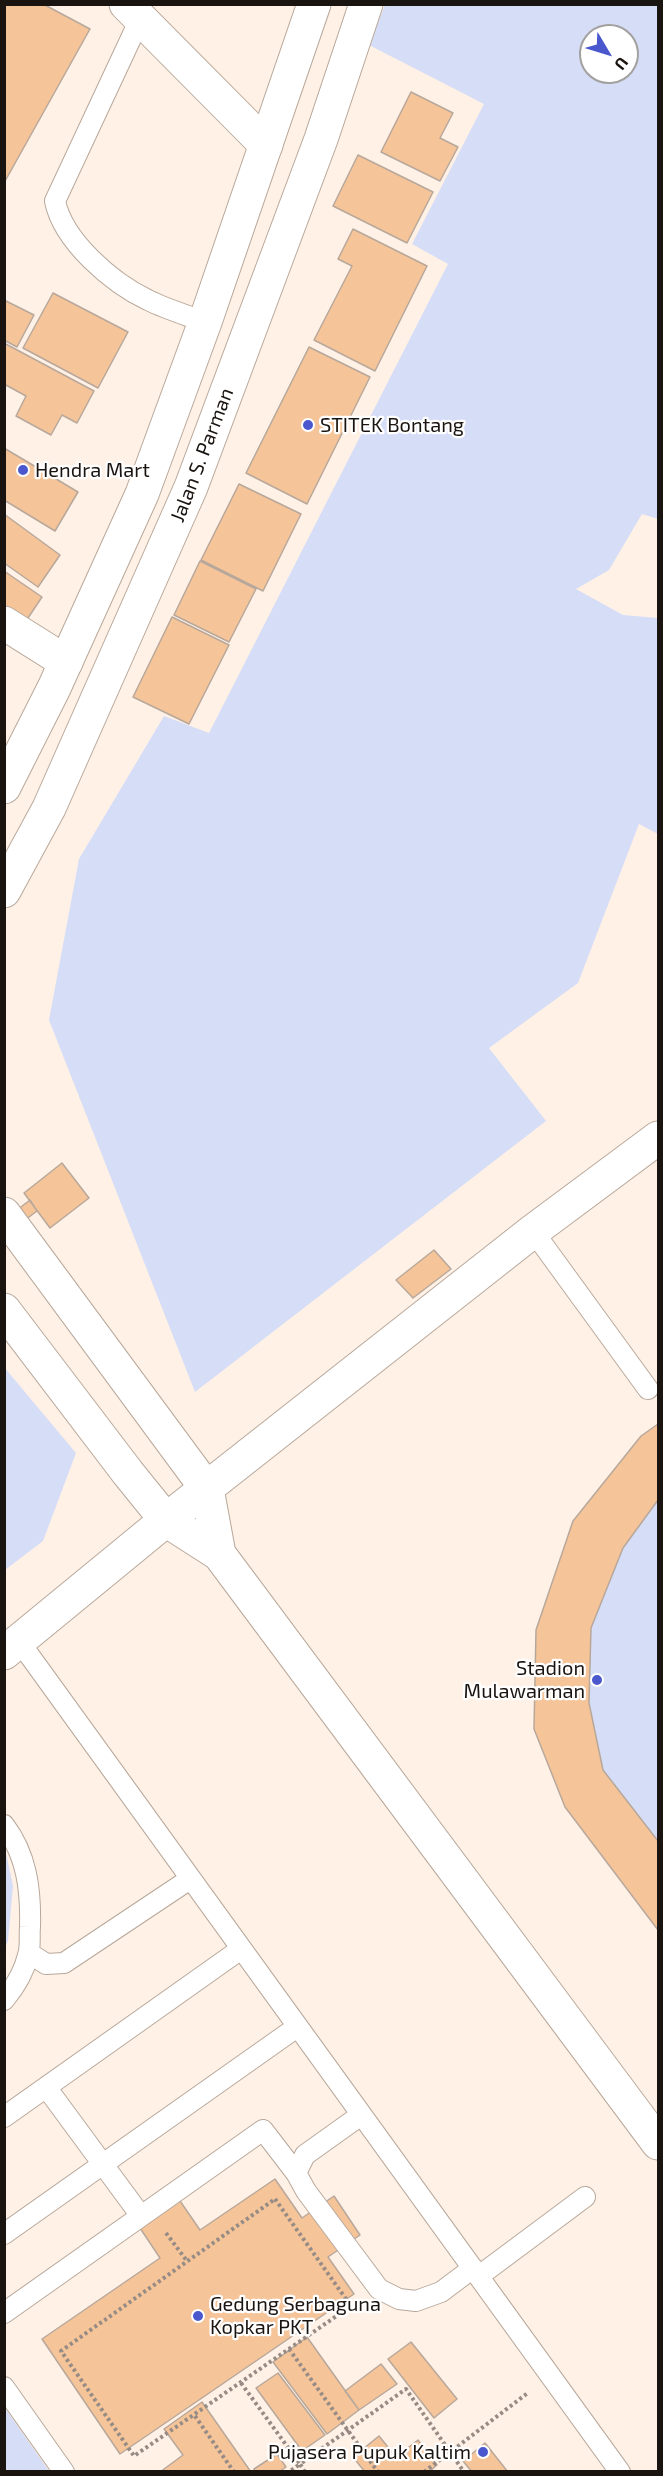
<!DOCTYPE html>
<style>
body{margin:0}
#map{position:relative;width:663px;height:2476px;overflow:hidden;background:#fff1e6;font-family:"Exo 2",sans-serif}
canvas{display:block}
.frame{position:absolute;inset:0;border:6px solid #1a1410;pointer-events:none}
.north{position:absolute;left:579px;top:24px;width:60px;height:60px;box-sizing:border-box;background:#fff;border:2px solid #a3a19f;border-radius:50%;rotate:128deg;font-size:16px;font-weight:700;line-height:24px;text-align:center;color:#1a1410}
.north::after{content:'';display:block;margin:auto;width:21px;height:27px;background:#4a57cd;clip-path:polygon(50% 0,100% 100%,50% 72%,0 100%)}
</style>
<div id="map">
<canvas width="663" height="2476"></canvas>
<div class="frame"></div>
<div class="north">U</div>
</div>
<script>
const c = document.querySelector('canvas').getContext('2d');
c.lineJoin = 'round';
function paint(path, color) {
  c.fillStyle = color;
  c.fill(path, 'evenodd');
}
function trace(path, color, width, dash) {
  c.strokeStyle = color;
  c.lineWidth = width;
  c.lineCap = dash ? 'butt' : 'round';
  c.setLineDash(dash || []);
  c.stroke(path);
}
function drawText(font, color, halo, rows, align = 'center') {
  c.font = font + ' "Exo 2",sans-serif';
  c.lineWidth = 4.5;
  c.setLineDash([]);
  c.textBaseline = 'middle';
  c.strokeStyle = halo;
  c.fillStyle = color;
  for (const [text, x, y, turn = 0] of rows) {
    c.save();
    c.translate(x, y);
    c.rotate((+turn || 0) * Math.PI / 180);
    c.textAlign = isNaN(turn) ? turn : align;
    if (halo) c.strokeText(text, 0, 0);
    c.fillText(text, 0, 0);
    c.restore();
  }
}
paint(new Path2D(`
 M385,5H658V519L642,514L609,570L576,589L623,615L658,618V834L639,824L578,983L489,1048L546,1121L195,1392L49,1020L79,859L164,716L209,733L448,264L412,244L484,104L369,45ZM591,36H627V72H591Z
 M4,1367L76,1453L43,1541L5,1570Z
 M658,1424V1930L565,1807L534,1729L536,1630L573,1521L641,1436Z
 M4,1844L13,1886L8,1941L5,1948Z
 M5,2408L49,2471H5Z`), '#d5ddf7');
const building = new Path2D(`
 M4,4H43L90,29L4,183Z
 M411,92L453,113L440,138L458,147L440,181L381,152Z
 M358,155L433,192L407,243L333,206Z
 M353,229L427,266L375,371L314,340L352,266L338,259Z
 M53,293L128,332L98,388L23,348Z
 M4,300L34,315L17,347L4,340Z
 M4,343L94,391L77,423L62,415L51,435L16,416L26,396L4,384Z
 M309,347L370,377L307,504L246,473Z
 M4,448L78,492L55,531L4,500Z
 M239,484L301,514L263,591L201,560Z
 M4,514L60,555L38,587L4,563Z
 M200,561L256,589L229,642L174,615Z
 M4,571L42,597L20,630L4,619Z
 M172,617L229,645L189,724L133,697Z
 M62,1163L89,1198L50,1228L24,1193Z
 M30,1200L37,1211L4,1236V1220Z
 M434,1250L451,1269L413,1298L396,1280Z
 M658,1424V1500L623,1548L591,1628L589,1703L603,1770L658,1841V1930L565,1807L534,1729L536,1630L573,1521L641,1436Z
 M275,2179L302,2218L334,2196L360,2235L328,2257L354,2294L120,2454L42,2339L160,2258L138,2225L178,2198L200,2230Z
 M307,2337L359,2410L327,2434L273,2362Z
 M411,2342L457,2399L434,2418L388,2359Z
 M381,2364L397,2384L359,2410L345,2391Z
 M278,2373L325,2435L302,2451L256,2388Z
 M202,2402L251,2472H160L183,2455L164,2429Z
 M379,2436L396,2457L418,2440L437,2465L429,2472H365L353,2457Z
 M485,2443L508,2472H472L463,2461Z
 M277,2454L286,2467L279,2472H255L254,2469Z`);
paint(building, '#f5c499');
trace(building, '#b8a89b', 1.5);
const service = new Path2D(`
 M140,19L55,201C63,241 112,283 148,300C166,309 186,315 205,322
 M533,1231L648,1389
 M19,1641L620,2472
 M4,1825C27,1855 31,1890 30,1927C29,1936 31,1946 28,1955C24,1972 15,1987 4,2000
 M29,1953L46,1964L64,1963L190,1879
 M46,2087L141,2216
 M361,2115L305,2155L296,2173L306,2191L379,2289L399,2299L416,2301L441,2292L473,2268
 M4,2117L241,1949
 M4,2234L297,2027
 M479,2276L585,2197
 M4,2313L263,2130L296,2173
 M4,2387L64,2472`);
const minor = new Path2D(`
 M126,4L266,145
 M4,623L66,662
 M4,1214L207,1489L219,1554L166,1520L128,1473L4,1310
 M219,1554L658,2143
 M4,1653L166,1520L533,1231L658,1138`);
const secondary = new Path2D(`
 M4,787L54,688L142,494L205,322L314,4
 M4,891L49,808L191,487L321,139L366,4`);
trace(service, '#b8a89b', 22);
trace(minor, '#b8a89b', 35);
trace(secondary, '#b8a89b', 35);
trace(new Path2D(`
 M275,2199L351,2306L134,2456L61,2351Z
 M166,2233L187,2261
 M289,2349L378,2472
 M241,2383L300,2464L289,2472
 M195,2416L234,2472
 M305,2472L300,2464L406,2389L464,2472
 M424,2472L529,2392`), '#978c85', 4, [3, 3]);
trace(service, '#fff', 20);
trace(minor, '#fff', 33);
trace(secondary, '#fff', 33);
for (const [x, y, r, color] of [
 [308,425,6,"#4a57cd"],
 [23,470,6,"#4a57cd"],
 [597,1680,6,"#4a57cd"],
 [198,2316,6,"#4a57cd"],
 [483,2452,6,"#4a57cd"]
]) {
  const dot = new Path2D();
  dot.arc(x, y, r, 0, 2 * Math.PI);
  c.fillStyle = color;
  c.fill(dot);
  trace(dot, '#fff', 2);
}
drawText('20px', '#1a1410', '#fff', [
 ["STITEK Bontang",320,425],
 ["Hendra Mart",35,470],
 ["Stadion",585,1668,"right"],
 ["Mulawarman",585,1691,"right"],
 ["Gedung Serbaguna",210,2304],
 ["Kopkar PKT",210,2327],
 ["Pujasera Pupuk Kaltim",471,2452,"right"]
], 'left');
drawText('20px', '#1a1410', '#fff', [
 ["Jalan S. Parman",202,455,-69]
]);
</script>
